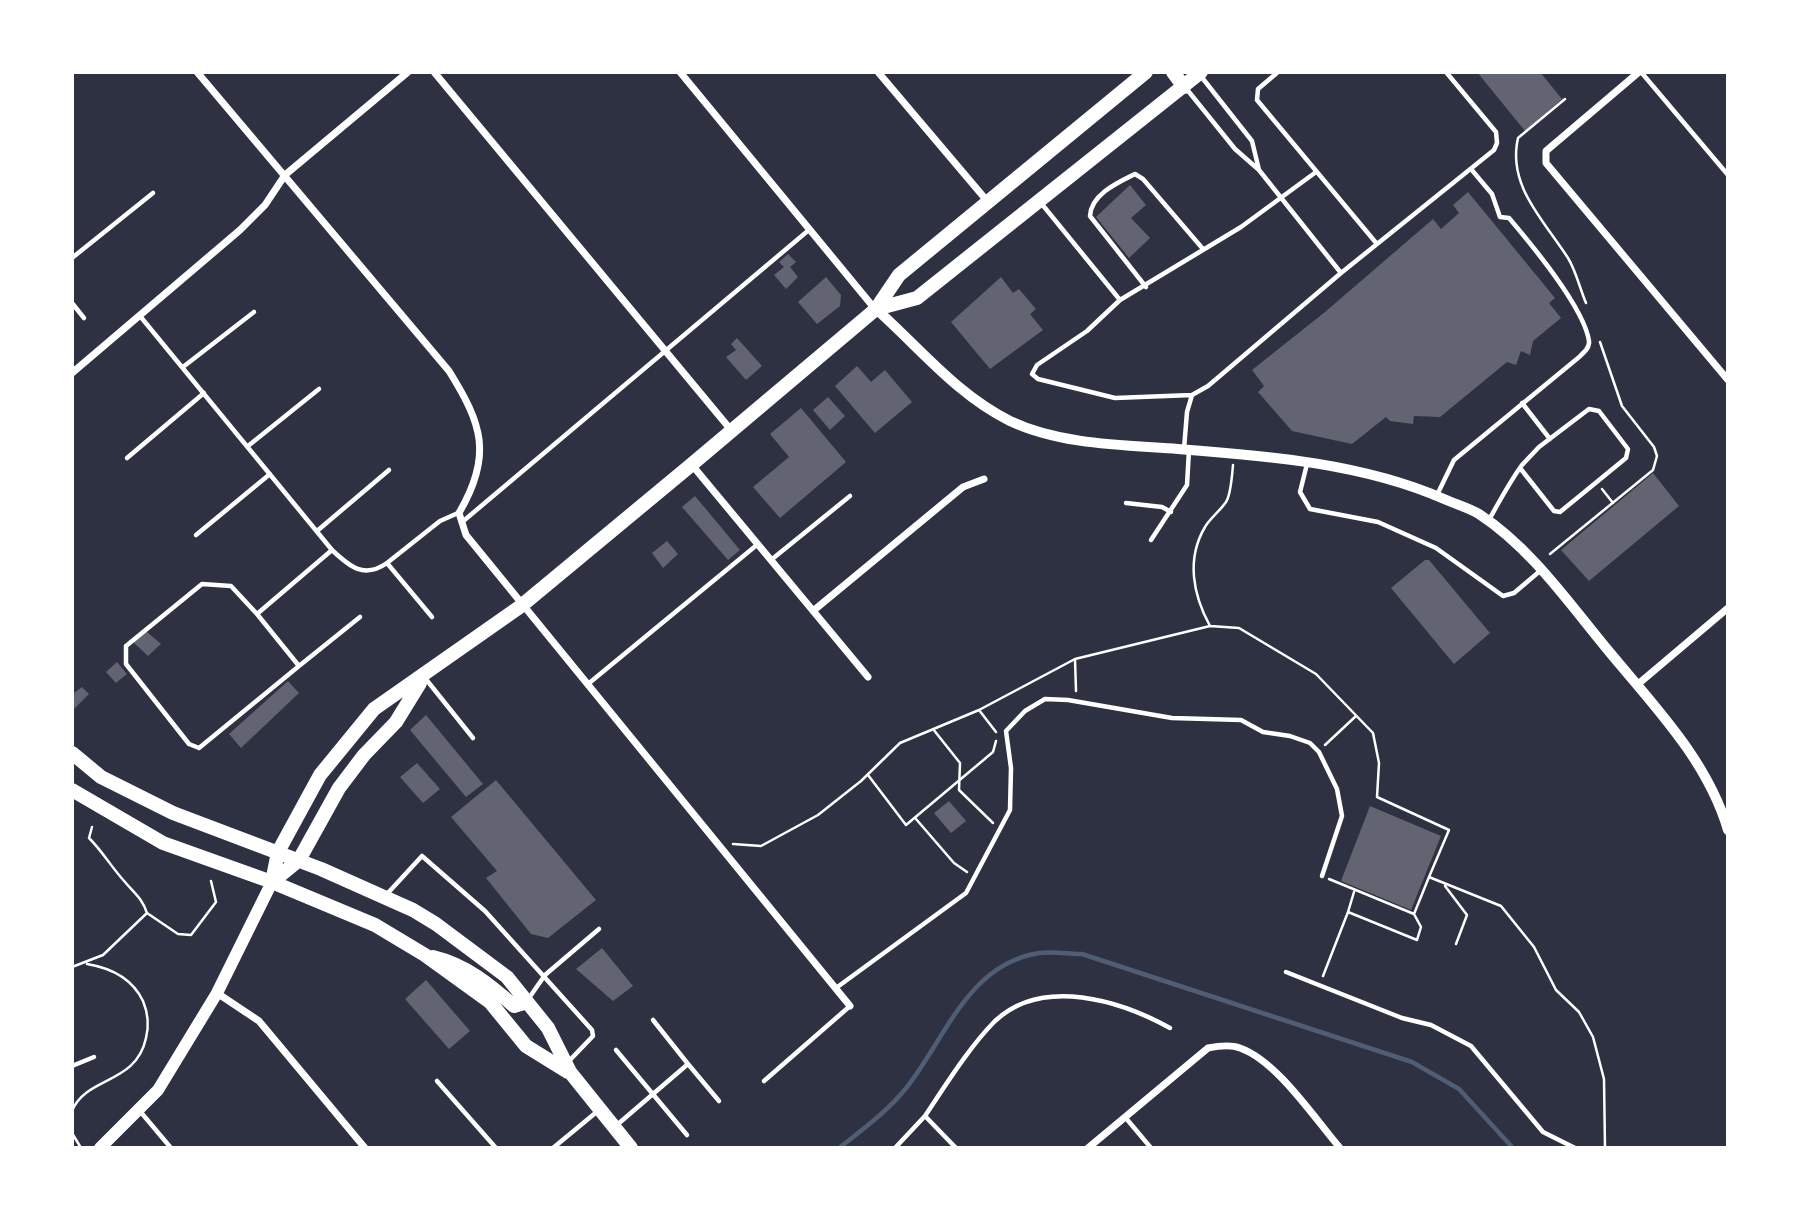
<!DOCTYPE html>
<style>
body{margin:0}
#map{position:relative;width:1800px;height:1220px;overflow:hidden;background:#2d3142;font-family:Lato,sans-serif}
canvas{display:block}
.frame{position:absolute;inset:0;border:74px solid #fff;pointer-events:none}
</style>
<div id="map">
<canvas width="1800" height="1220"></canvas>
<div class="frame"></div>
</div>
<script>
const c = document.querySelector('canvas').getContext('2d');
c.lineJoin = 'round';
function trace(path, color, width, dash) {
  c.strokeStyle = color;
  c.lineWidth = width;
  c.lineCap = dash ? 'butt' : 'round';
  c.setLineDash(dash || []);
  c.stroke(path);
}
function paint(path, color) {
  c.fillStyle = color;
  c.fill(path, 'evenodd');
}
trace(new Path2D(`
 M839,1148C863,1129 887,1112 907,1087C945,1039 968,964 1039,953C1052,951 1068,954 1082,954L1412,1062L1459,1089L1513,1148`), '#4f5d75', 4.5);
paint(new Path2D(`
 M1477,72H1540L1562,99L1525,131Z
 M1130,185L1146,205L1131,218L1150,238L1129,258L1096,217Z
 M1468,192L1555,298L1549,303L1561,318L1533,341L1530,355L1521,351L1516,365L1507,362L1440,417L1414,416L1413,424L1390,421L1386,417L1352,444L1292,431L1258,392L1264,386L1252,370L1325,312L1433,219L1441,229L1459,213L1453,205Z
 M788,254L796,262L790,267L798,277L786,289L774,275L784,267L779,262Z
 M826,277L841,295L840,306L817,324L798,302Z
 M1001,277L1013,293L1019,289L1036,309L1030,314L1043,330L990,369L951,322Z
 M737,338L762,366L746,380L726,357L736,350L731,344Z
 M857,366L871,382L885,370L912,402L875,433L835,386Z
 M828,397L845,416L830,430L813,410Z
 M801,408L846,462L780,518L753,487L789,457L770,434Z
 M1653,473L1679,506L1589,581L1561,550Z
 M695,496L740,550L728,560L682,507Z
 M667,541L678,554L663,568L652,553Z
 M1425,560H1429L1490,633L1454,664L1391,588Z
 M146,631L161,644L148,656L133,642Z
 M117,662L127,674L116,683L106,672Z
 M288,681L299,693L241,748L229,734Z
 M82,687L89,694L72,711V690L74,693Z
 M426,715L483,784L466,797L410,730Z
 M417,763L440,789L423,803L400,777Z
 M496,780L596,900L548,938L531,934L486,878L497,871L451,817Z
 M949,801L966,821L951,833L934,813Z
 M1370,806L1441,836L1411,910L1341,881Z
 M602,948L633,986L613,1001L576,969Z
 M426,980L470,1031L449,1049L405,999Z`), '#626471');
trace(new Path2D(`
 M1565,99L1518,138C1507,186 1544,220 1568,258C1576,271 1580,289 1586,303
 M1602,489L1613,503
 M1550,554L1653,470L1657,456L1654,447L1622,406L1600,342
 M1210,626C1193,595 1186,559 1205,527C1210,518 1220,511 1226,502C1231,494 1232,476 1233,465
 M1075,659L1076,691
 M979,710L996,732
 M933,729L960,763L959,790L993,823
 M1325,745L1356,716
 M868,775L906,825L993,752L996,741
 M916,819L954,863L967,872
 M733,844L761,846L818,815L861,781L900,743L979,710L1075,659L1210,626L1239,628L1316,674L1373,733L1379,763L1377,797L1449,830L1429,877L1501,906L1534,947L1556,990L1579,1012L1593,1037L1604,1079L1605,1148
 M1329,879L1414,914
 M1445,886L1467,915L1456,944
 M1348,912L1354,892
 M147,913L178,934L191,935L216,902L211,881
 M72,967L103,955L147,913C142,898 134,893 125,882C112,868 103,852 89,838L92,827
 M1323,976L1348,912L1417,940L1421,927L1414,914L1429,877
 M72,1111C86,1076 136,1085 146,1038C149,1026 148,1013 143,1001C132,978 111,968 87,964
 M72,1133L81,1148`), '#fff', 2.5);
trace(new Path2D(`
 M1278,72L1258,89L1257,100L1377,244
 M1641,72L1728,175
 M1200,75L1252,141L1259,170
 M1185,87L1235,149L1259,170L1341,273
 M1041,203L1120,300L1087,331L1037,365L1032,374L1038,379L1115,398L1192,395
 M72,258L153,193
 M1146,287L1090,216C1091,194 1119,182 1135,174L1143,179L1203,249
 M1120,300L1241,227L1316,172
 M72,303L84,318
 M140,316L332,550
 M183,367L254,312
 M1522,403L1550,439
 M248,446L319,389
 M1184,449L1187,412L1192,395L1208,386L1341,273L1494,150L1497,143L1496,132L1446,72
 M127,458L204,393
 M1307,464L1300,492L1310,509L1378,522L1436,548L1503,596L1514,593L1540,571
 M1437,495L1454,460L1578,358C1583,353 1590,348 1589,341C1584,307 1531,244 1509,218L1500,217L1492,194L1471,169
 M1126,503L1162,507L1171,512
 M1489,520C1499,502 1509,483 1522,465L1539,447L1589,409L1599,411L1628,449L1626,458L1560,512L1554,511L1520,468
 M461,523L810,229
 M317,531L389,470
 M196,535L270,474
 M1151,540L1187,485L1189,450
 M771,560L850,496
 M257,614L231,586L202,584L126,646V664L189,744L199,748L299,666
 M360,617L299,666L257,614L332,550C350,567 364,579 387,563
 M432,617L387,563L440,521L458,513
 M425,678L473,738
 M588,684L758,544
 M387,894L422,856L485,911L592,1030L593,1036L569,1061
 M1286,972L1402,1018L1431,1025L1471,1046L1543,1132L1575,1148
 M836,988L966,893L1010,810L1011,768L1006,731L1025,711L1045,699L1068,700L1172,718L1241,720L1263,732L1290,736L1310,743L1319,752L1337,789L1342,816L1322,876
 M529,998L545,975L599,929
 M653,1020L688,1064
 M616,1050L687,1135
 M72,1066L94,1057
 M437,1081L496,1148
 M764,1081L850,1006
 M139,1110L171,1148
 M925,1116C945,1086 970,1046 995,1021C1043,976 1121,1001 1170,1028
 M1125,1117L1151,1148
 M618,1124L688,1064L719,1101
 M553,1148L599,1110
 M895,1148L925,1116L956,1148`), '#fff', 4.5);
trace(new Path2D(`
 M197,72L449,371C482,424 493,455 459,513L466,535L850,1006
 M434,72L731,430
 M680,72L875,309
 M878,72L988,202
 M1639,72L1546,151V163L1728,380
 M72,373L240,230L265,205L285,175L408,72
 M692,465L868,677
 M813,611L963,487L984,479
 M1637,685L1728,608
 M217,993L259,1021L365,1148
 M1088,1148L1208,1048C1218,1046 1230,1044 1240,1048C1277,1061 1315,1119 1340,1148`), '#fff', 7);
trace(new Path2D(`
 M876,309C920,348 956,394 1010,421C1061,445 1124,445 1178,449C1268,456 1362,463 1444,499C1455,504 1469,508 1479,514C1531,548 1568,602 1607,649C1653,705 1707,759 1728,830`), '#fff', 10);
trace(new Path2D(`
 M100,1148L158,1090L217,993L272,882`), '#fff', 12);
trace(new Path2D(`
 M1173,72L1184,87
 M876,309L917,298L1201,72
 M72,753L101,777L173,813L321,869L413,910L436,924L507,977L548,1028L570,1072L631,1148
 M72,790L163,843L272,882L375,925L425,955L490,1002L526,1046L568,1072
 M272,882L278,852L320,775L374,709L521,606L691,465L876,309L899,275L1146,72
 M272,882L299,860L339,788L364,755L396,722L420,683
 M433,957C466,965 489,984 514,1006L527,1002`), '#fff', 14);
</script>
